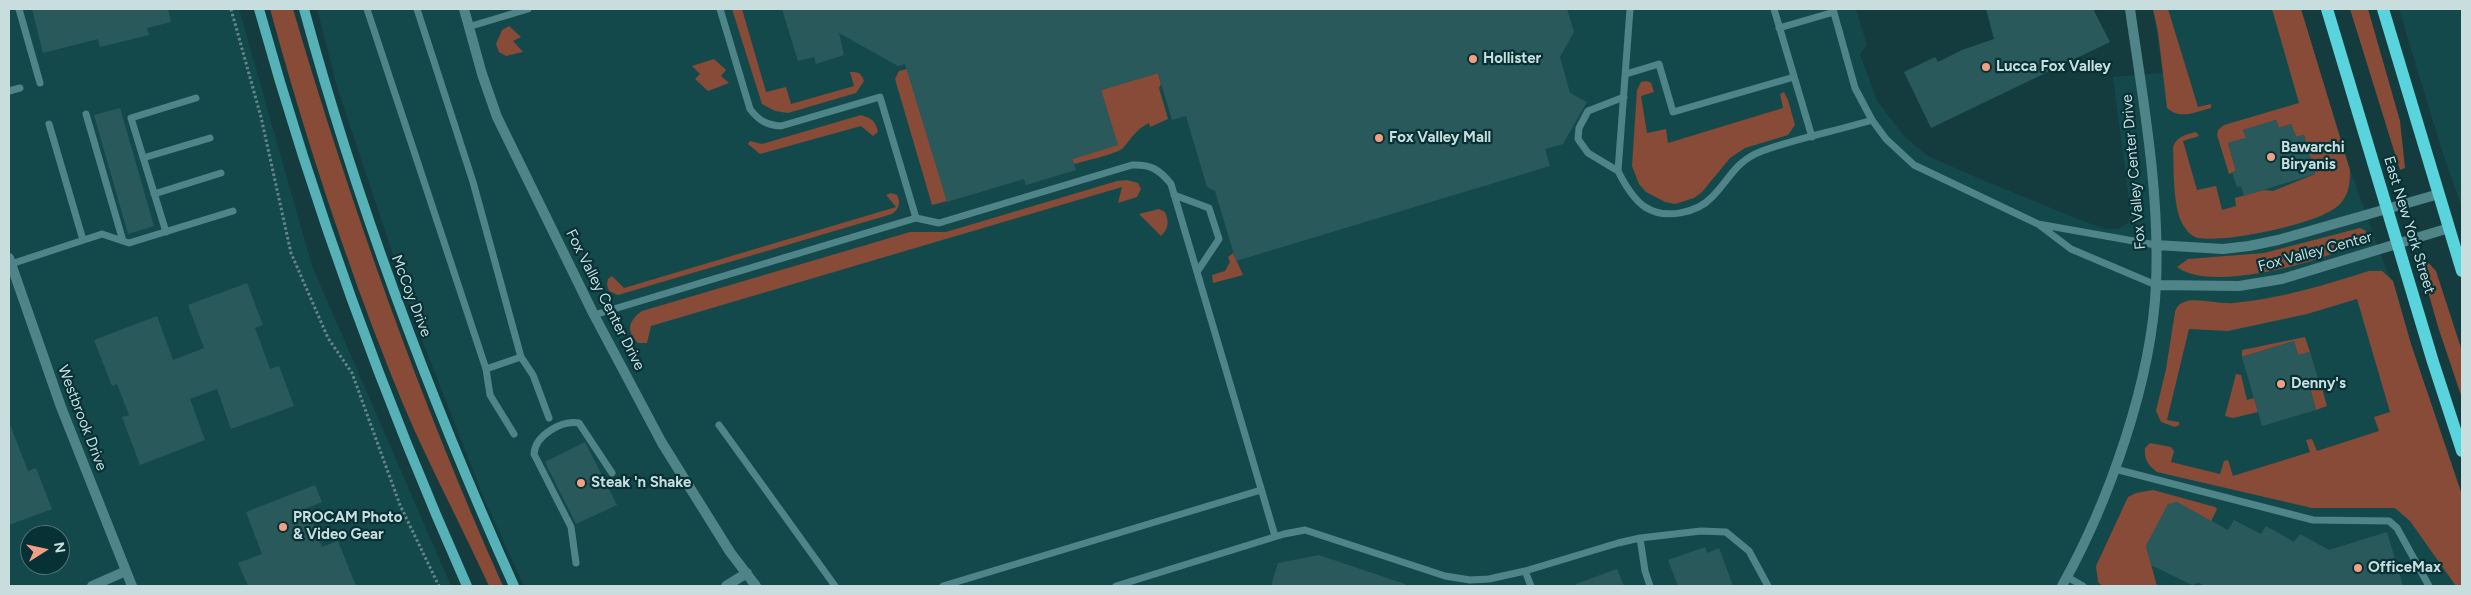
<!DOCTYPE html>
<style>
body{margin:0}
#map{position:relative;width:2471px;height:595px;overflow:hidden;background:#143c3e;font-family:Figtree,sans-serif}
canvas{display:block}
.frame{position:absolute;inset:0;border:10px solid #c8ddde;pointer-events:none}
.north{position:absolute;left:20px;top:525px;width:50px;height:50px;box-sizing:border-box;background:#073134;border:1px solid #547678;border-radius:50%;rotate:80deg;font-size:14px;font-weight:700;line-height:20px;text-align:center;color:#c8ddde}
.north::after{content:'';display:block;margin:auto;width:18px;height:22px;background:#f39f83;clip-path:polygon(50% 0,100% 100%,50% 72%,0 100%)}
</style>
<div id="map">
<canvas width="2471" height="595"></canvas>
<div class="frame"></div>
<div class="north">N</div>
</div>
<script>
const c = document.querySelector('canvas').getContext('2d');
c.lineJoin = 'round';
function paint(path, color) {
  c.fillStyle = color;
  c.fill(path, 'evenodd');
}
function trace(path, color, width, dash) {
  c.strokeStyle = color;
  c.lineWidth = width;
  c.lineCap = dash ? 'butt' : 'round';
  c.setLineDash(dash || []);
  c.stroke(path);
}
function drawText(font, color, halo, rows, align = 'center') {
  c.font = font + ' Figtree,sans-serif';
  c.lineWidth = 4.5;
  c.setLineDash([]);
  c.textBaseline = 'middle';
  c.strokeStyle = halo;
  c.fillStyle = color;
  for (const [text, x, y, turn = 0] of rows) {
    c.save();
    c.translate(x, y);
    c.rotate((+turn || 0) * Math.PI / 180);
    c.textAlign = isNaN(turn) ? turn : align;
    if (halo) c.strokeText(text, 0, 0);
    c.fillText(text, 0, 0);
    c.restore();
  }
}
paint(new Path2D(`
 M9,9H239L312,266L451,586H9ZM30,535H60V565H30Z
 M317,9H1856L1867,45L1860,54L1877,101L1905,137L1928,156L1980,179L2080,220L2105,229H2118L2128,223L2131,215L2113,77L2163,73L2153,9H2301L2350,170L2388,274L2393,281L2411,344L2462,495V586H524L485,501L419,332L337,87Z
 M2399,9H2462V207L2443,154Z`), '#14494c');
paint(new Path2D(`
 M270,9H293C351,206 419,398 503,586H489C457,516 420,449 392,377C344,257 304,133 270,9Z
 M732,9H742L766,92L786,87L791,104L854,86L850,72C859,72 861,73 864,81L856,93L788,113L775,111L762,104Z
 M2153,9H2168L2198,107L2211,104V108C2195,112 2180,120 2167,108L2158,32Z
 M2272,9H2301L2350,170C2350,184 2349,195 2339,205C2320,224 2225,243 2198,238C2194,237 2188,233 2186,229C2172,214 2174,169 2173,147C2177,136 2185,135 2196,132L2199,136L2183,141L2197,190L2216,186L2222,210L2236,206L2235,198L2264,190L2273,191L2315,174L2304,135L2296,137L2291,124L2279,128L2276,120L2243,130L2246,138L2228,143L2236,171L2229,174L2217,135L2218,130L2224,125L2299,103Z
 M2350,9H2368L2400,121L2405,168L2400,170Z
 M509,26L521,37L513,41L523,52L506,56L499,52L496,44L502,30Z
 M714,59L726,70L721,76L729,83L708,91L695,79L700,74L692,66Z
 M907,69L947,201L932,205L895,79L899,71Z
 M1158,73L1161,84L1159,88L1168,119L1150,127L1149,123C1136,129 1132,138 1123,148C1117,154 1084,161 1074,164L1072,159L1117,145L1101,90Z
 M1647,81L1651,83L1654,92L1641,96L1647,133L1666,129L1668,143L1783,108L1780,94L1784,92L1788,100L1795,125L1788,135L1745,148L1730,158L1702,192L1694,198L1675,204L1665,202L1646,192L1639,184L1632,166L1637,90L1641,82Z
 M861,115C871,118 876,121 878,132L873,136L861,126L760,154L748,144L750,141L762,144Z
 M1127,180L1138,183L1141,189L1137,197L1118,203L1122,187L651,326L647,343H638C626,331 628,321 642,311L910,232H946L1117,181Z
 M891,193L897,195C901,203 899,209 892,214L618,295L609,291L607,285L608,279L612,276L624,288L896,207L886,195Z
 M1159,209L1165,212C1169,222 1169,228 1161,236L1139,214Z
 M2360,228L2366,231L2365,240C2328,260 2212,294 2177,267L2188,259L2264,253Z
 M1233,253L1243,275L1213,283L1212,275L1225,271L1230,262L1228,257Z
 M2424,258L2436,271L2462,351V398L2439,330L2419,260Z
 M2369,271H2382L2393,281L2411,344L2462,495V586H2456L2410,521L2395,508H2312L2157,472C2148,465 2144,460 2145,448L2150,443L2171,447L2174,451L2171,462L2220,474L2224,461L2228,460L2233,476L2310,452L2306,440L2312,439L2317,451L2379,431L2374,417L2390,412L2357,299L2307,314L2228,331L2189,329L2167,420L2179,422V425L2175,427L2161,422L2156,411L2166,369L2175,312C2181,291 2214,305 2233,303C2279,299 2325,285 2369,271Z
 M2305,337L2310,352L2298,355L2294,341L2242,357V350Z
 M2236,374L2241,375L2247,400L2254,398L2258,412L2233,418L2225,416Z
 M2316,383L2318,389L2322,388L2327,406L2316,410L2309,385Z
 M2153,490L2215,507L2217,509L2211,522L2177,502L2168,505L2146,546L2157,586H2102L2098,582L2096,566L2128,497L2136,493Z`), '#874b37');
paint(new Path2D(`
 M32,9H168L171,22L147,28L149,35L100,47L98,39L43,53Z
 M782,9H1567L1574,32L1560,57L1570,93L1587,102L1563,144L1545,149L1550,166L1236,261L1215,191L1207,187L1186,116L1172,120L1158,73L1101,90L1118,145L1072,159L1076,170L1026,185L1024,179L947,202L905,64L898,66L839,33L844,55L816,64L814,57L798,61Z
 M1986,9H2093L2110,42L1931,128L1904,72L1935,57L1938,62L1962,50L1994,39Z
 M120,108L154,226L128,234L94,115Z
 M2276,120L2279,128L2291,124L2296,137L2304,135L2315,174L2244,196L2241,186L2237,187L2232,172L2236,171L2228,143L2246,138L2243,130Z
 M247,283L263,325L255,328L270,369L279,366L294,406L231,429L217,389L190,399L205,440L140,465L122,417L129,415L117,384L112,386L94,340L157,316L173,360L204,348L188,305Z
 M2294,341L2298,355L2310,352L2319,382L2309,385L2316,410L2262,426L2242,357Z
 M9,422L28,471L36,468L52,509L9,525Z
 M585,442L617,505L576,524L545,462Z
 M315,485L322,502L307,508L322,547L338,541L356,586H248L238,563L262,554L246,512Z
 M2177,502L2228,530L2234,520L2261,534L2266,526L2294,542L2300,534L2329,550L2387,532L2403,586H2205L2199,583L2192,585L2151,565L2146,546L2168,504Z
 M1705,547L1707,553L1719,548L1733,586H1678L1668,560Z
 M1319,555L1405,584V586H1271L1278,563Z
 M1617,569L1624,586H1576V584Z`), '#2a595c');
trace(new Path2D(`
 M231,9L261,117L291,253L328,338L352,373L400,505L439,586`), '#668687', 3, [2.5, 2.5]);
trace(new Path2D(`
 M19,9L40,83
 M367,9L486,369
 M417,9L473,182L521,357
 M720,9L750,109C759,121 767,125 781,126L880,97L916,218
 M1630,9L1618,171C1624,183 1633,199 1645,207C1665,220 1697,213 1712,197C1731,178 1734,162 1762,151C1797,138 1836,131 1872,120L1886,139L1914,165L2038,224
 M1774,9L1812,137
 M1833,9L1855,88L1872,120
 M468,27L528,9
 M1779,28L1834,12
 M1626,74L1659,64L1673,112L1794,77
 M9,91L20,88
 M86,114L123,241
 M49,124L83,240
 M143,158L210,138
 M1618,171L1588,153L1578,139L1579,128L1588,111L1624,97
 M154,194L221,173
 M1174,195L1209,208L1219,239L1197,272
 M166,232L131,118L196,98
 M11,264L102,234L129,243L233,211
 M2156,285L2071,249L2038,224L2156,245
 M594,315L916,218L939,223L1132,165C1150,164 1159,169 1171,184L1275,536
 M719,425L835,586
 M514,434L490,395L486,369L521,357L533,375L549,418
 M2115,469L2313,520L2389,521L2397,528L2429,586
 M1640,538L1645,571L1650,586
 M576,563L571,527L534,454C535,435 562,420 579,423L612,473
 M1525,571L1531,586
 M2067,577L2083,586
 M943,586L1261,490
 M1116,586L1284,534L1305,530L1445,576L1470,580L1489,579L1525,571L1618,543L1640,538L1701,531L1726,532L1749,551L1768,586`), '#4f8588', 7);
trace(new Path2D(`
 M464,9L482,74L497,117L594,315L662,443L730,552L756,586
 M2156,245L2223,249L2249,246L2278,240L2439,194
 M9,258L61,407L132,586
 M2156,285L2239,286L2282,279L2449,228
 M92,586L126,571
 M726,586L747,573
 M2062,586C2109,502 2152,380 2156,284C2160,192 2143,100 2130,9`), '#4f8588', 10);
trace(new Path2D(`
 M259,9C314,206 384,399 467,586
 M304,9C358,207 430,399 514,586`), '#56b2b7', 10);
trace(new Path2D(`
 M2327,9L2433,362L2462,451
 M2383,9L2462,271`), '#59d4dc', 12);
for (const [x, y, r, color] of [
 [1473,59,5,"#f39f83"],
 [1986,67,5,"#f39f83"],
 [1379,138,5,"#f39f83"],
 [2271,157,5,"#f39f83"],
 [2281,384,5,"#f39f83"],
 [581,483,5,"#f39f83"],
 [283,527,5,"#f39f83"],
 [2358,568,5,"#f39f83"]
]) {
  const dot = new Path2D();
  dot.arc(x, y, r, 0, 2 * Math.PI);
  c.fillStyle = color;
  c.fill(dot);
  trace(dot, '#073134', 2);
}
drawText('bold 15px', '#c8ddde', '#073134', [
 ["Hollister",1483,59],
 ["Lucca Fox Valley",1996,67],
 ["Fox Valley Mall",1389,138],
 ["Bawarchi",2281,148],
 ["Biryanis",2281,165],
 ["Denny's",2291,384],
 ["Steak 'n Shake",591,483],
 ["PROCAM Photo",293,518],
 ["& Video Gear",293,535],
 ["OfficeMax",2368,568]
], 'left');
drawText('15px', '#c8ddde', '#073134', [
 ["Fox Valley Center Drive",2134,172,-95],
 ["East New York Street",2409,225,73],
 ["Fox Valley Center",2315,252,-15],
 ["McCoy Drive",411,296,69],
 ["Fox Valley Center Drive",605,300,63],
 ["Westbrook Drive",82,418,69]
]);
</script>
